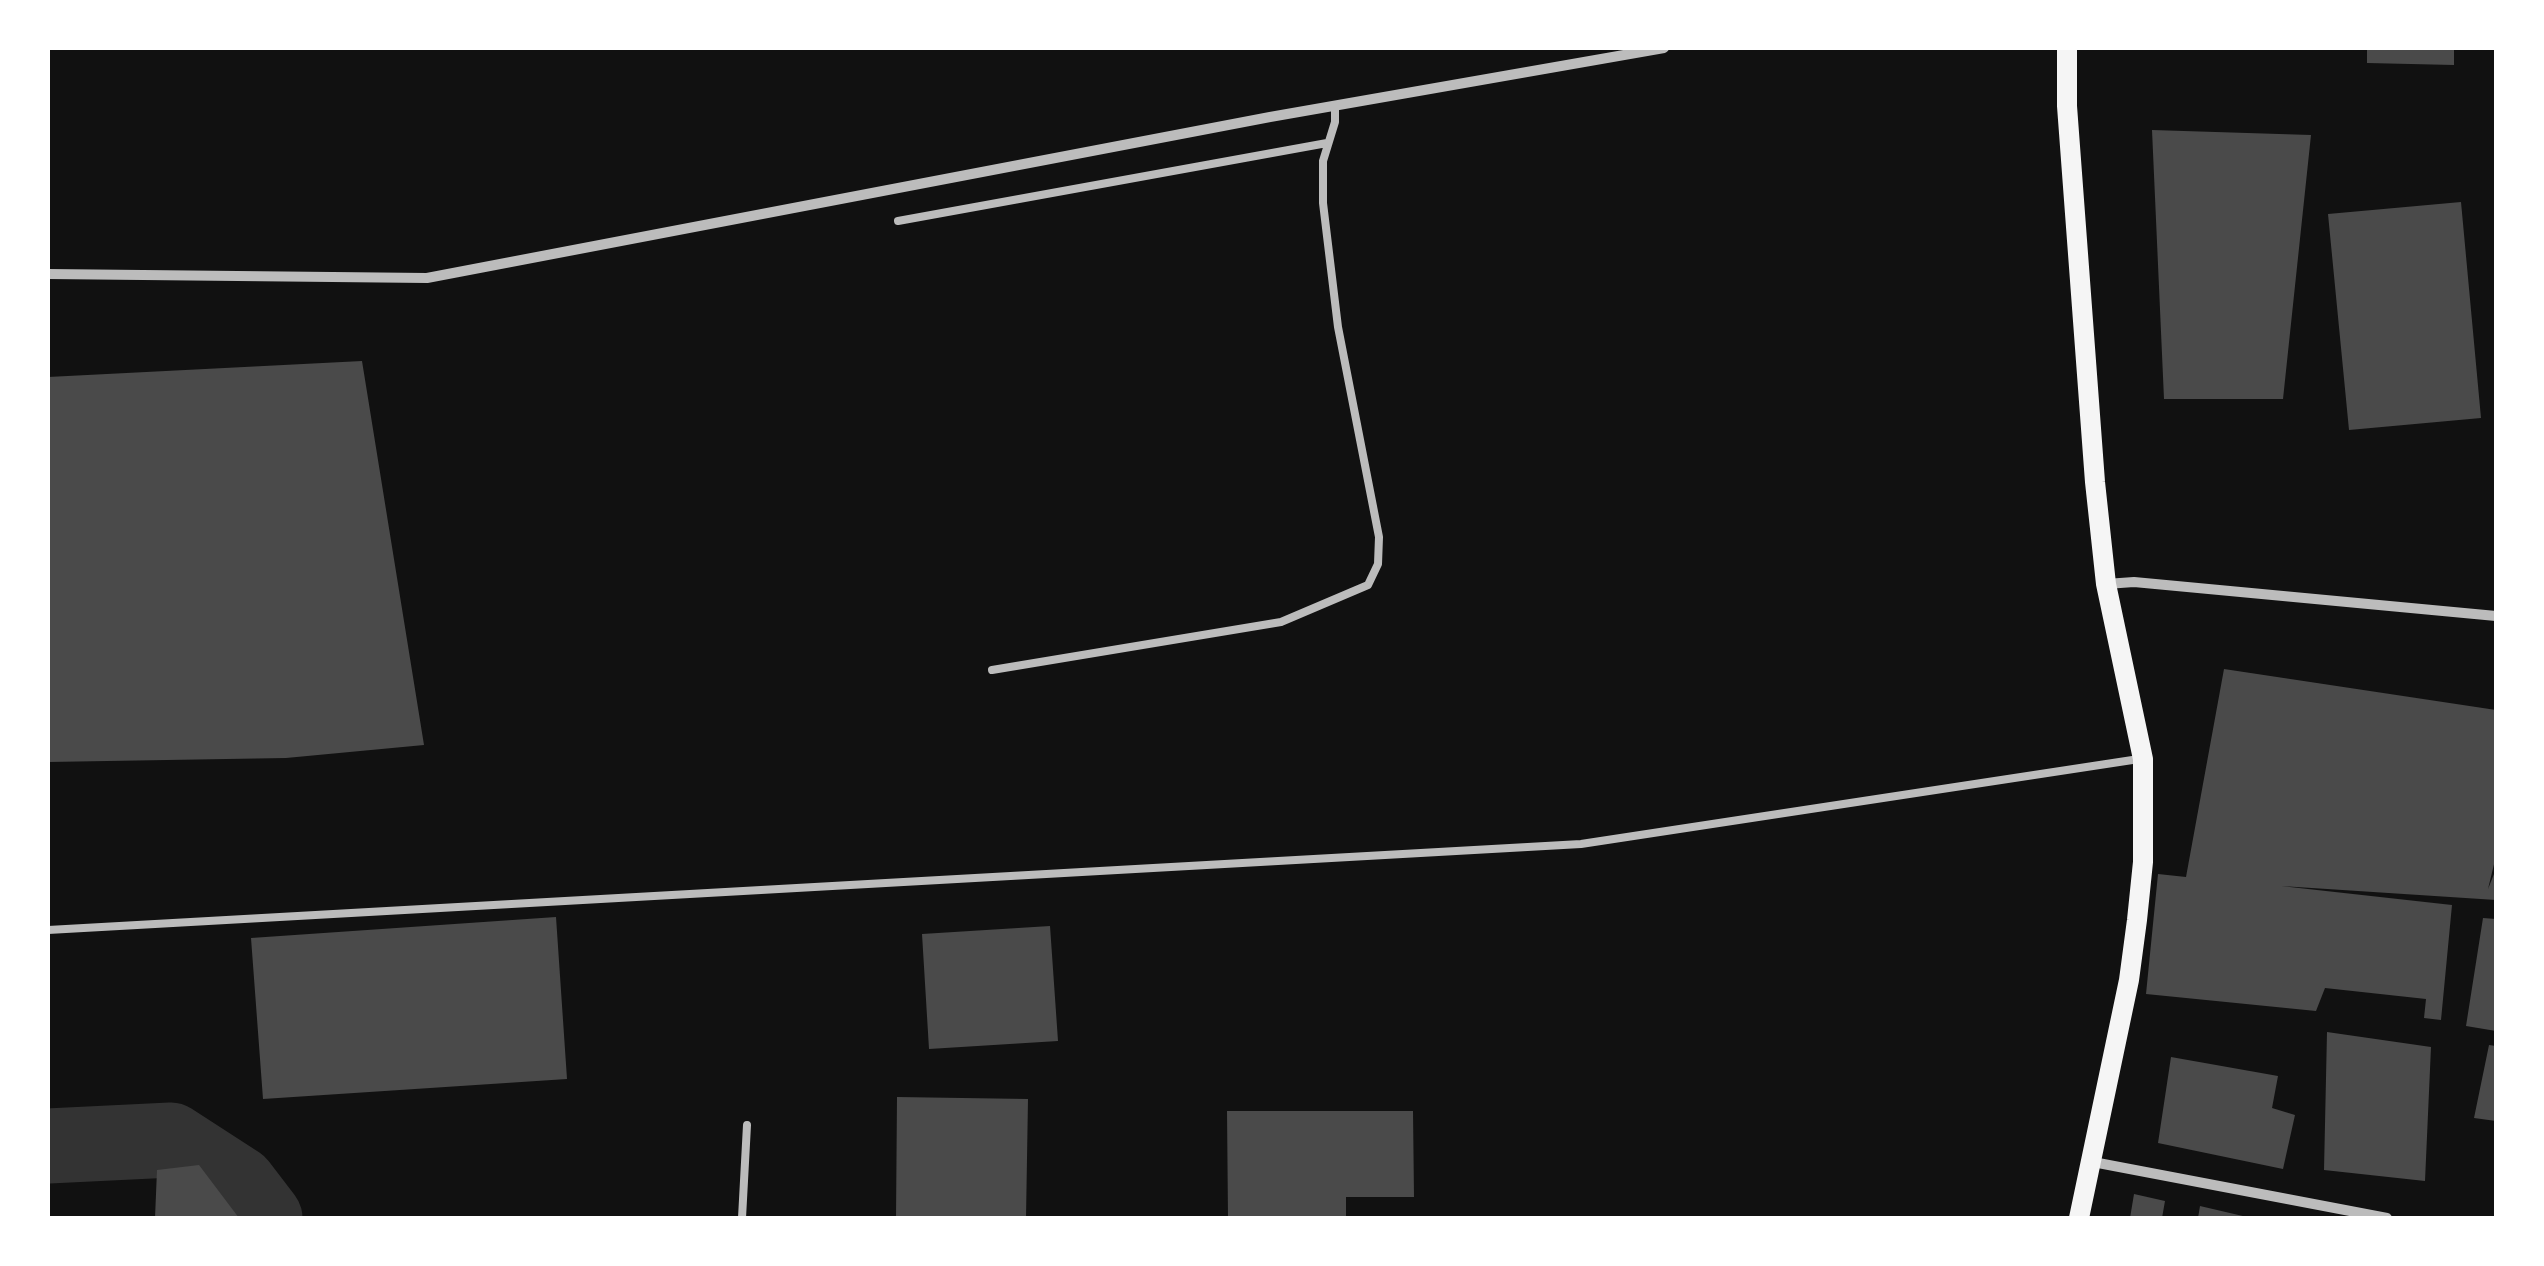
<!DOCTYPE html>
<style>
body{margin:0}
#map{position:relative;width:2544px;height:1266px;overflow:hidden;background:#111;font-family:Roboto,sans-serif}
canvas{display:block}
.frame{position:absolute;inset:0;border:50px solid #fff;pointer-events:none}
</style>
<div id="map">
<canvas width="2544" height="1266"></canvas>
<div class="frame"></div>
</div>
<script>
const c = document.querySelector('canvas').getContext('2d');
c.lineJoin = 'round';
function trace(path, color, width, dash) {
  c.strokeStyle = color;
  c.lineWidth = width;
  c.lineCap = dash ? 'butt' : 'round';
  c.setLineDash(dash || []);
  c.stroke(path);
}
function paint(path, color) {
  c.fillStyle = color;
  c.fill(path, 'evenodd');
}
trace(new Path2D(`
 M48,1146L171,1140L239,1184L265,1218`), '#333', 75);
paint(new Path2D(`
 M2367,48H2454V65L2367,63Z
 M2152,130L2311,135L2283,399H2164Z
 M2461,202L2481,418L2349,430L2328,214Z
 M362,361L424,745L286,758L48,762V377Z
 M2224,669L2496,710V856L2488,889L2496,869V900L2281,886L2452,905L2441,1020L2424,1018L2426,999L2325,988L2316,1011L2146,994L2158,874L2186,877Z
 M556,917L567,1079L263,1099L251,938Z
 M2483,918L2496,919V1031L2466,1026Z
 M1050,926L1058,1041L929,1049L922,934Z
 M2327,1032L2431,1047L2425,1181L2324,1170Z
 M2489,1045L2496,1046V1121L2474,1118Z
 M2171,1057L2278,1076L2272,1108L2295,1115L2283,1169L2158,1143Z
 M897,1097L1028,1099L1026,1218H896Z
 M1227,1111H1413L1414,1197H1346V1218H1228Z
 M199,1165L239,1218H155L157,1170Z
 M2134,1194L2165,1201L2162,1218H2130Z
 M2200,1206L2247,1217V1218H2198Z`), '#4a4a4a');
trace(new Path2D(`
 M898,221L1327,143
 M992,670L1281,622L1368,585L1378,564L1379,537L1338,327L1323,203V161L1335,122V105
 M48,930L1581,844L2139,759
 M742,1218L747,1125`), '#bcbcbc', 8);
trace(new Path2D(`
 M48,274L427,278L1270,117L1664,48
 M2106,584L2134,582L2496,616
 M2093,1162L2387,1218`), '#bcbcbc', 10);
trace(new Path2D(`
 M2067,48V106L2095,482L2106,584L2143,759V862L2137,920L2129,980L2079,1218`), '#f5f5f5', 20);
</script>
